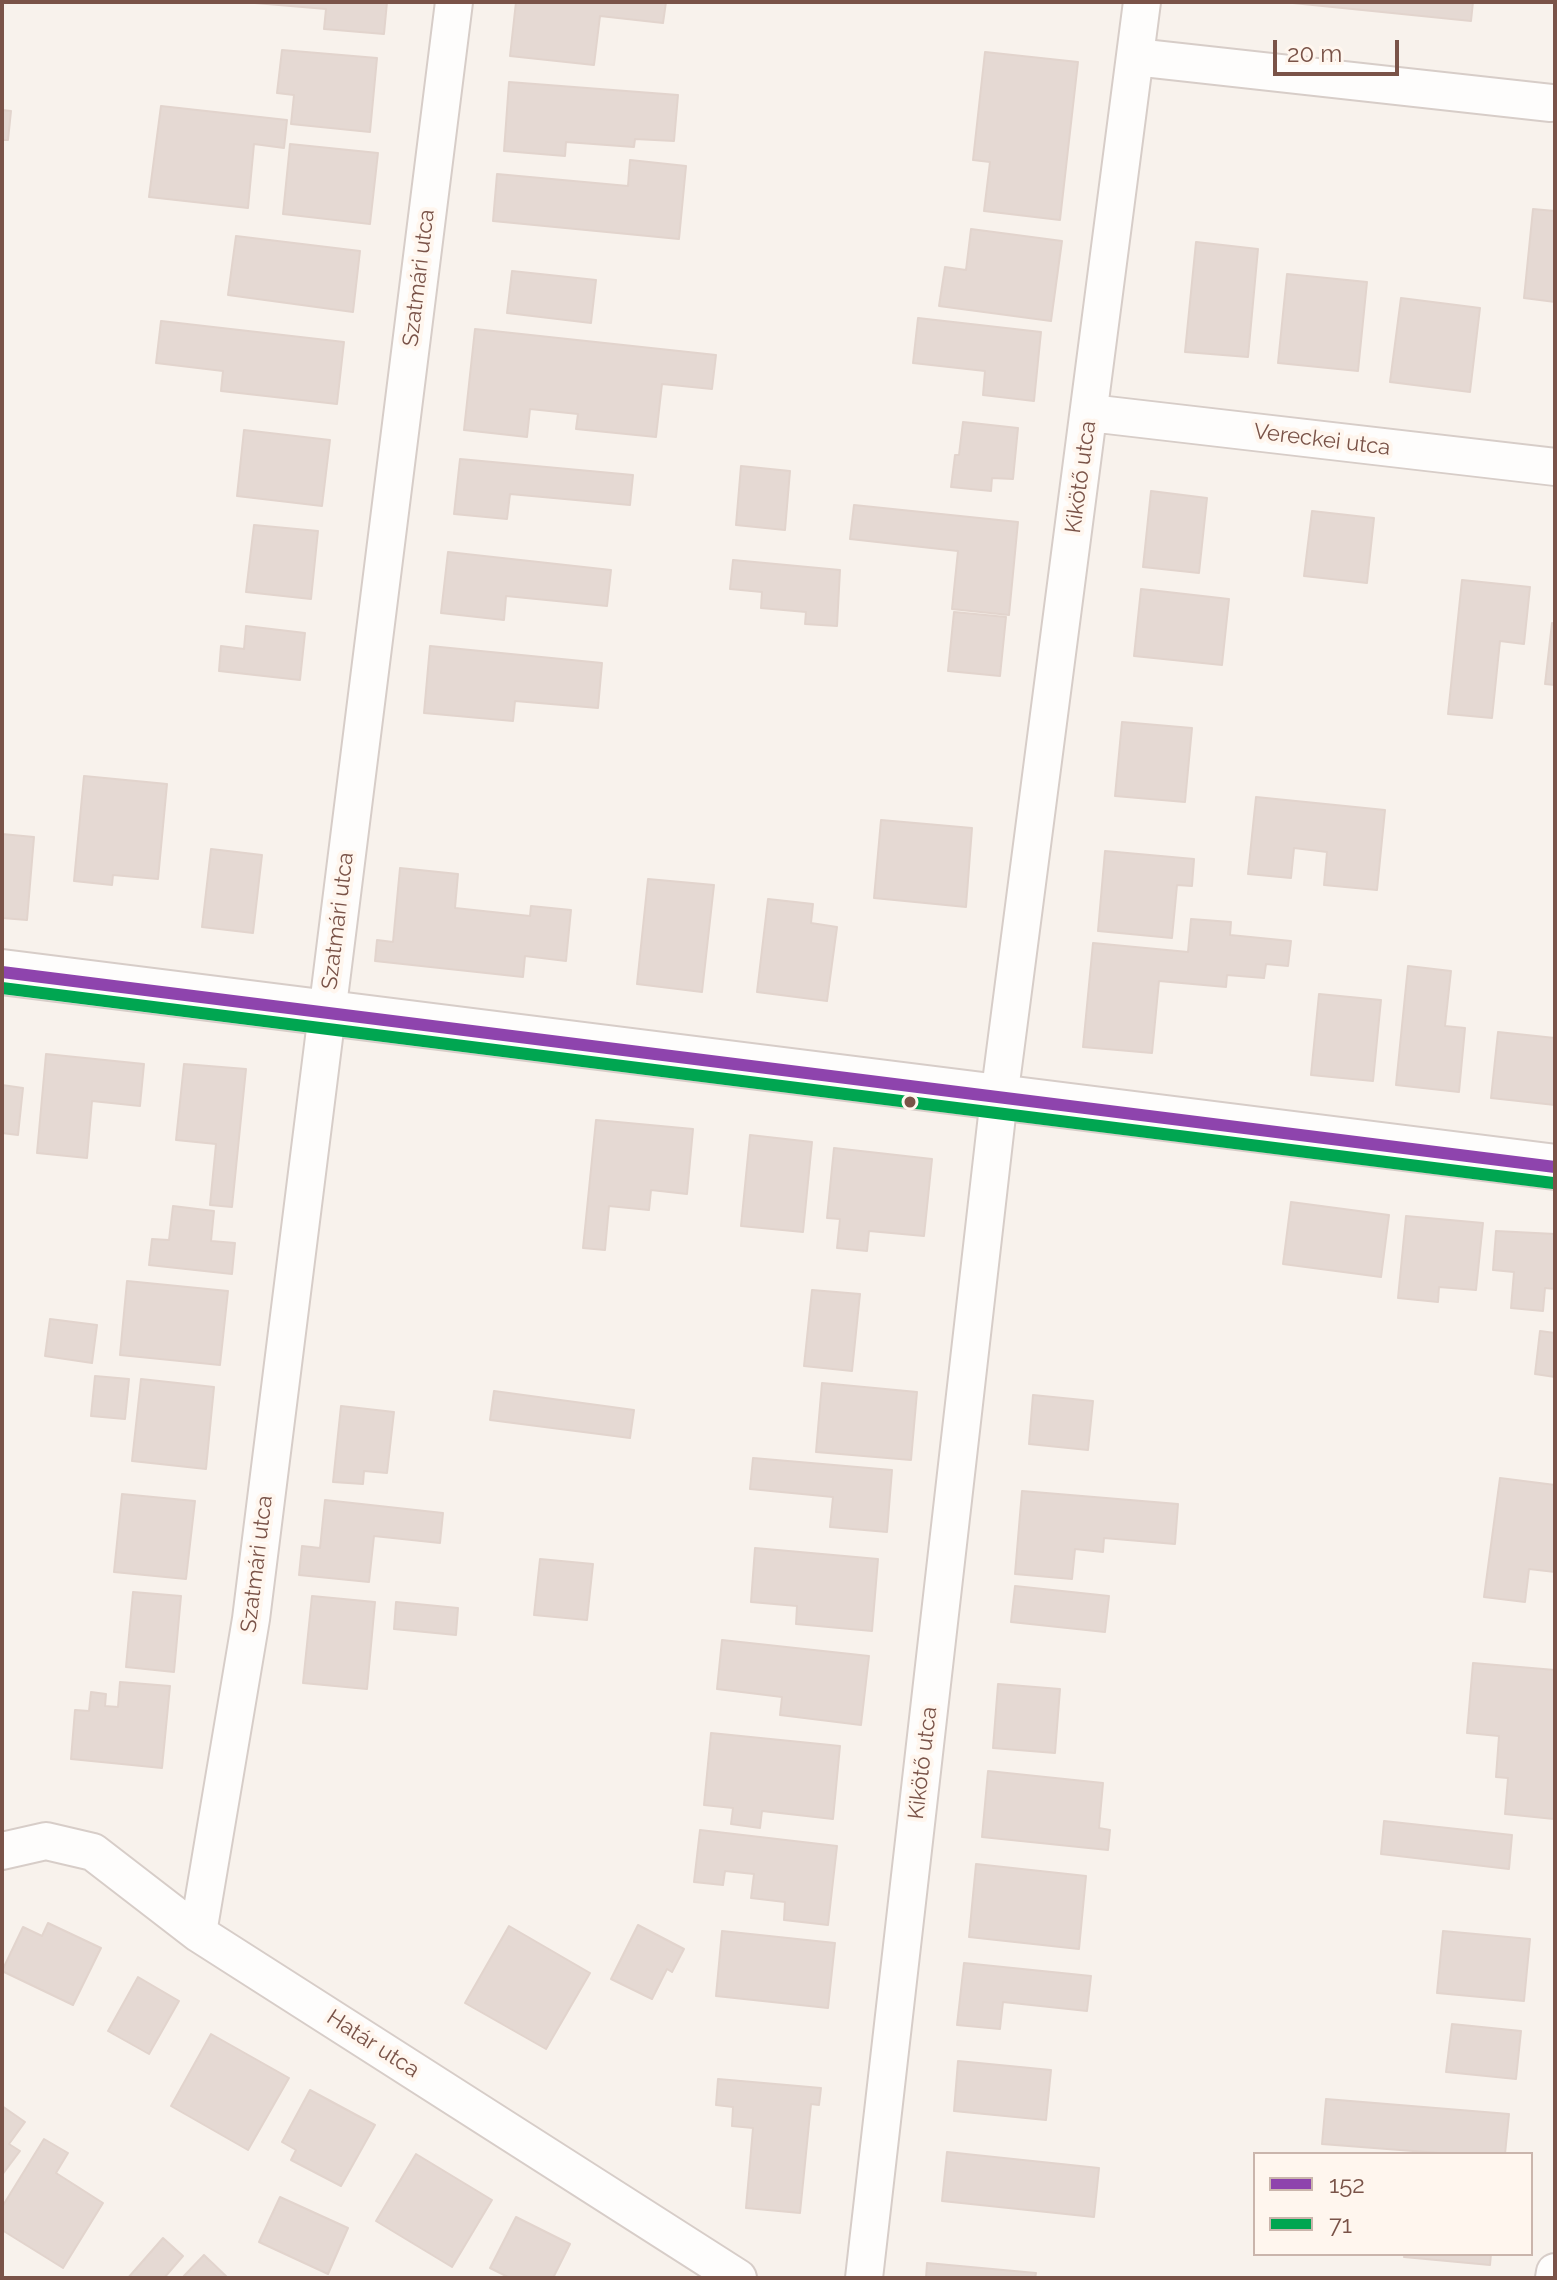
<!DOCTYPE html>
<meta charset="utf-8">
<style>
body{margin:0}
#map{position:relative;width:1557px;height:2280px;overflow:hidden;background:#f8f2ec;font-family:Raleway,sans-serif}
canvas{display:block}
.frame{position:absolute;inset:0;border:4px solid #7a5348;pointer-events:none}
.legend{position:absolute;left:1253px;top:2152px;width:280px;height:104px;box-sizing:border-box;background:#fff6ee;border:2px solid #cab5ac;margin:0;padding:10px 14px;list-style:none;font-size:24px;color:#7a5348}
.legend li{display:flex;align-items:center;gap:16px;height:40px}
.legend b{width:40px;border:2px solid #cab5ac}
.scale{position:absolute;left:1273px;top:40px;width:126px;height:36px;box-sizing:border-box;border:4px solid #7a5348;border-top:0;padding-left:10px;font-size:24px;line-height:28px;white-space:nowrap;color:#7a5348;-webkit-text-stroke:6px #fff6ee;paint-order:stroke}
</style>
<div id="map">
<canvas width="1557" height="2280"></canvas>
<div class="frame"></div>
<ul class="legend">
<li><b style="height:10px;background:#8e44ad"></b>152</li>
<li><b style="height:10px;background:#00a651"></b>71</li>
</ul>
<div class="scale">20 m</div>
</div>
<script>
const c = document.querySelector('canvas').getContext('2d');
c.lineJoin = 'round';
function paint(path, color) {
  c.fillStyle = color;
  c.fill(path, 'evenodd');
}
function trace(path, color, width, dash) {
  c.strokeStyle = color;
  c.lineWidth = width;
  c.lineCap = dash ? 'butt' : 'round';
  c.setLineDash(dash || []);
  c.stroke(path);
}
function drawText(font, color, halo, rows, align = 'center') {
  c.font = font + ' Raleway,sans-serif';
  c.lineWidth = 8;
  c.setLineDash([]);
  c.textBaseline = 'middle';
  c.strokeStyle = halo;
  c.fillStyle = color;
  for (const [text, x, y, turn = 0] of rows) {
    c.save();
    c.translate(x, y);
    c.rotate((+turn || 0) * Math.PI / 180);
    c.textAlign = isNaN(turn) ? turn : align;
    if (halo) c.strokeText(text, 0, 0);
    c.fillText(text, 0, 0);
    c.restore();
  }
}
const building = new Path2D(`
 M387,2L384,34L324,29L326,9L255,3Z
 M516,2H666L663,23L600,16L594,65L510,56Z
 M1283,2H1473L1471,21Z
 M282,50L377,58L370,132L291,124L294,95L277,93Z
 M985,52L1078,62L1060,220L984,211L990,162L973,160Z
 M509,82L678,95L674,141L635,139L634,147L566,142L565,156L504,151Z
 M161,106L287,120L284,148L254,144L248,208L149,197Z
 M2,110L11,111L8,140H2Z
 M290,144L378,153L370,224L283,214Z
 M630,160L686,166L679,239L493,221L497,174L628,186Z
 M1533,209L1555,211V302L1524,298Z
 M971,229L1062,241L1051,321L939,306L945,267L966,270Z
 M236,236L360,251L353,312L228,295Z
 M1196,242L1258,249L1248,357L1185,352Z
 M512,271L596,280L591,323L507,313Z
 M1287,274L1367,282L1358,371L1278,363Z
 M1401,298L1480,308L1470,392L1390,382Z
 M918,318L1041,332L1034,401L983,395L985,371L913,363Z
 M161,321L344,342L337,404L221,391L223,371L156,363Z
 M475,329L716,355L712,389L662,384L656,437L576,429L578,414L530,409L527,437L464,430Z
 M963,422L1018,428L1013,479L992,478L991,491L951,487L955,455H959Z
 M244,430L330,440L322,506L237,496Z
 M460,459L633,475L630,505L510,494L507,519L454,514Z
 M741,466L790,471L785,530L736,525Z
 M1151,491L1207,498L1199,573L1143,567Z
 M854,505L1018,522L1009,615L952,609L958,551L850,539Z
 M1312,511L1374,518L1367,583L1304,576Z
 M254,525L318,531L311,599L246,592Z
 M448,552L611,570L607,606L506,596L504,620L441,613Z
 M733,560L840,570L837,626L805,624L806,612L761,608L762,592L730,589Z
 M1462,580L1530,587L1524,644L1500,641L1492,718L1448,714Z
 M1141,589L1229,599L1222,665L1134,656Z
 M954,612L1006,617L1000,676L948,671Z
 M1552,623L1555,624V685L1545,684Z
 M246,626L305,633L300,680L219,671L221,646L244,649Z
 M430,646L602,663L598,708L515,701L513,721L424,713Z
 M1122,722L1192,728L1185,802L1115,796Z
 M84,776L167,784L158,879L113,875L112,885L74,881Z
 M1256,797L1385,810L1377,890L1324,885L1327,852L1294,848L1291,878L1248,874Z
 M881,820L972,828L966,907L874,898Z
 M2,834L34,837L27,920L2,918Z
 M211,849L262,855L253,933L202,927Z
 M1105,851L1194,859L1192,886L1177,885L1172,938L1098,931Z
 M400,868L458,874L455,908L530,916L531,906L571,910L566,961L525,956L523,977L375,961L377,940L393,942Z
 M648,879L714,885L702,992L637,984Z
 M768,899L813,904L811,923L837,927L827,1001L757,992Z
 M1191,919L1231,922L1230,935L1291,941L1288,966L1266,964L1264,978L1227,975L1226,987L1159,981L1152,1053L1083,1047L1093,943L1188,952Z
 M1408,966L1451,971L1445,1026L1465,1028L1459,1092L1396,1085Z
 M1319,994L1381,1000L1373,1081L1311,1075Z
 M1498,1032L1555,1038V1105L1491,1098Z
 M46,1054L144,1064L140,1106L92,1101L87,1158L37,1153Z
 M184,1064L246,1069L232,1207L210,1205L216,1144L176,1140Z
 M2,1085L23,1088L18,1135L2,1133Z
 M596,1120L693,1129L687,1194L651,1190L649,1210L609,1206L605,1250L583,1248Z
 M750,1135L812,1142L803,1232L741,1226Z
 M834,1148L932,1159L924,1236L869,1231L867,1251L837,1248L840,1219L827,1218Z
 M1291,1202L1389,1215L1381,1277L1283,1264Z
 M173,1206L214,1211L211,1241L235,1243L232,1274L149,1265L152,1239L169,1240Z
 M1406,1216L1483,1223L1476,1290L1439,1287L1438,1302L1398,1298Z
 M1496,1231L1555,1234V1289L1545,1288L1543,1311L1511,1308L1514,1272L1493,1270Z
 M127,1281L228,1291L220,1365L120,1355Z
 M812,1290L860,1294L852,1371L804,1366Z
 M50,1319L97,1325L92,1363L45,1356Z
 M1540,1331L1555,1333V1377L1535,1374Z
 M95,1376L129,1379L125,1419L91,1416Z
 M141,1379L214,1387L206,1469L132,1461Z
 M822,1383L917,1392L911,1460L816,1452Z
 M494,1391L634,1410L630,1438L490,1420Z
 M1033,1395L1093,1401L1088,1450L1029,1444Z
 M341,1406L394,1412L387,1473L364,1471L363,1484L333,1482Z
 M753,1458L892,1470L887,1532L830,1527L833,1497L750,1489Z
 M1500,1478L1555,1485V1572L1529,1569L1525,1602L1484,1597Z
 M1022,1491L1178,1504L1175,1544L1104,1538L1103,1552L1075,1549L1072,1579L1015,1574Z
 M122,1494L195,1501L186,1579L114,1572Z
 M325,1500L443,1513L440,1543L374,1536L369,1582L299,1575L302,1546L320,1548Z
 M755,1548L878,1559L872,1631L796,1624L797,1606L751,1602Z
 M540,1559L593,1564L587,1620L534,1615Z
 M1015,1586L1109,1596L1105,1632L1011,1622Z
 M133,1592L181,1596L174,1672L126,1667Z
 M312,1596L375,1602L367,1689L303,1683Z
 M396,1602L458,1608L456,1635L394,1629Z
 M722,1640L869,1656L861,1725L780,1715L782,1697L717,1689Z
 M1473,1663L1555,1670L1554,1819L1505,1814L1508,1778L1496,1777L1499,1736L1467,1733Z
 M120,1682L170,1686L162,1768L71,1759L75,1710L89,1711L91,1692L106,1694L105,1706L118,1707Z
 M998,1684L1060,1689L1055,1753L993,1748Z
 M711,1733L840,1746L833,1819L762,1811L760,1828L731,1824L733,1808L704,1805Z
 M988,1771L1103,1783L1099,1828L1110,1830L1108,1850L982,1837Z
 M1384,1821L1512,1835L1509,1869L1381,1854Z
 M700,1830L837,1846L828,1925L784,1920L785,1902L751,1898L754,1874L725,1871L723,1885L694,1882Z
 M976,1864L1086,1876L1079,1949L969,1937Z
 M48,1923L101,1948L73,2005L2,1971L23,1927L42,1936Z
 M638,1925L684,1949L672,1972L667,1969L652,1999L611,1979Z
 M509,1926L590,1973L546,2049L465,2003Z
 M722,1931L835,1943L828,2008L716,1996Z
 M1443,1931L1530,1939L1524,2001L1437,1993Z
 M964,1963L1091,1976L1087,2011L1003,2002L1000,2029L957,2025Z
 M138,1977L179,2001L149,2054L108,2031Z
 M1452,2024L1521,2031L1516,2079L1446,2072Z
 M211,2034L289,2078L248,2150L171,2106Z
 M958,2061L1051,2070L1046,2120L954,2111Z
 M718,2079L821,2088L819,2105L811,2104L800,2213L746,2208L753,2128L732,2126L733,2107L716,2105Z
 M310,2090L375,2125L341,2186L291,2160L296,2150L282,2142Z
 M1326,2099L1509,2114L1505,2154H1452L1322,2144Z
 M2,2106L25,2122L9,2144L20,2151L2,2175Z
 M44,2139L68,2153L56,2173L103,2203L63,2268L2,2230V2207Z
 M947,2152L1099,2168L1094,2217L942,2201Z
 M416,2154L492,2200L452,2267L376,2221Z
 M280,2197L348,2228L328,2274L259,2242Z
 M516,2217L570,2244L553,2278H510L490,2268Z
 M163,2238L183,2256L164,2278H128Z
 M1405,2254H1491L1490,2265L1404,2257Z
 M204,2255L228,2278H182Z
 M927,2263L1036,2273L1035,2278H926Z`);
paint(building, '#e5d9d3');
trace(building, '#e2d4cd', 2);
const minor = new Path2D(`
 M1135,57L1551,103
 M1090,413L1555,467
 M2,1851L46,1841L93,1852L198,1933L738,2278
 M198,1933L251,1619L454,2
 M864,2278L999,1098L1142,2
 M1554,2278L1555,2272`);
const tertiary = new Path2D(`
 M2,972L1555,1167`);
trace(minor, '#d7cdc8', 40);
trace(tertiary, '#d7cdc8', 48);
trace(minor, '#fefdfc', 36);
trace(tertiary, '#fefdfc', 44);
trace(new Path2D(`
 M2,972L1555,1167`), '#8e44ad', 12);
trace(new Path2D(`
 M2,988L1553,1183`), '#00a651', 12);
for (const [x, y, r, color] of [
 [910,1102,7,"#7a5348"]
]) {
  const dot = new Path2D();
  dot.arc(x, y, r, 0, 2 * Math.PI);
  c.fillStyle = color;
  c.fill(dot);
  trace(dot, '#fff6ee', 3);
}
drawText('22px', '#7a5348', '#fff6ee', [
 ["Szatmári utca",419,278,-83],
 ["Vereckei utca",1322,440,7],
 ["Kikötő utca",1081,477,-82],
 ["Szatmári utca",338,921,-83],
 ["Szatmári utca",257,1564,-83],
 ["Kikötő utca",923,1763,-83],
 ["Határ utca",373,2044,33]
]);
</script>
